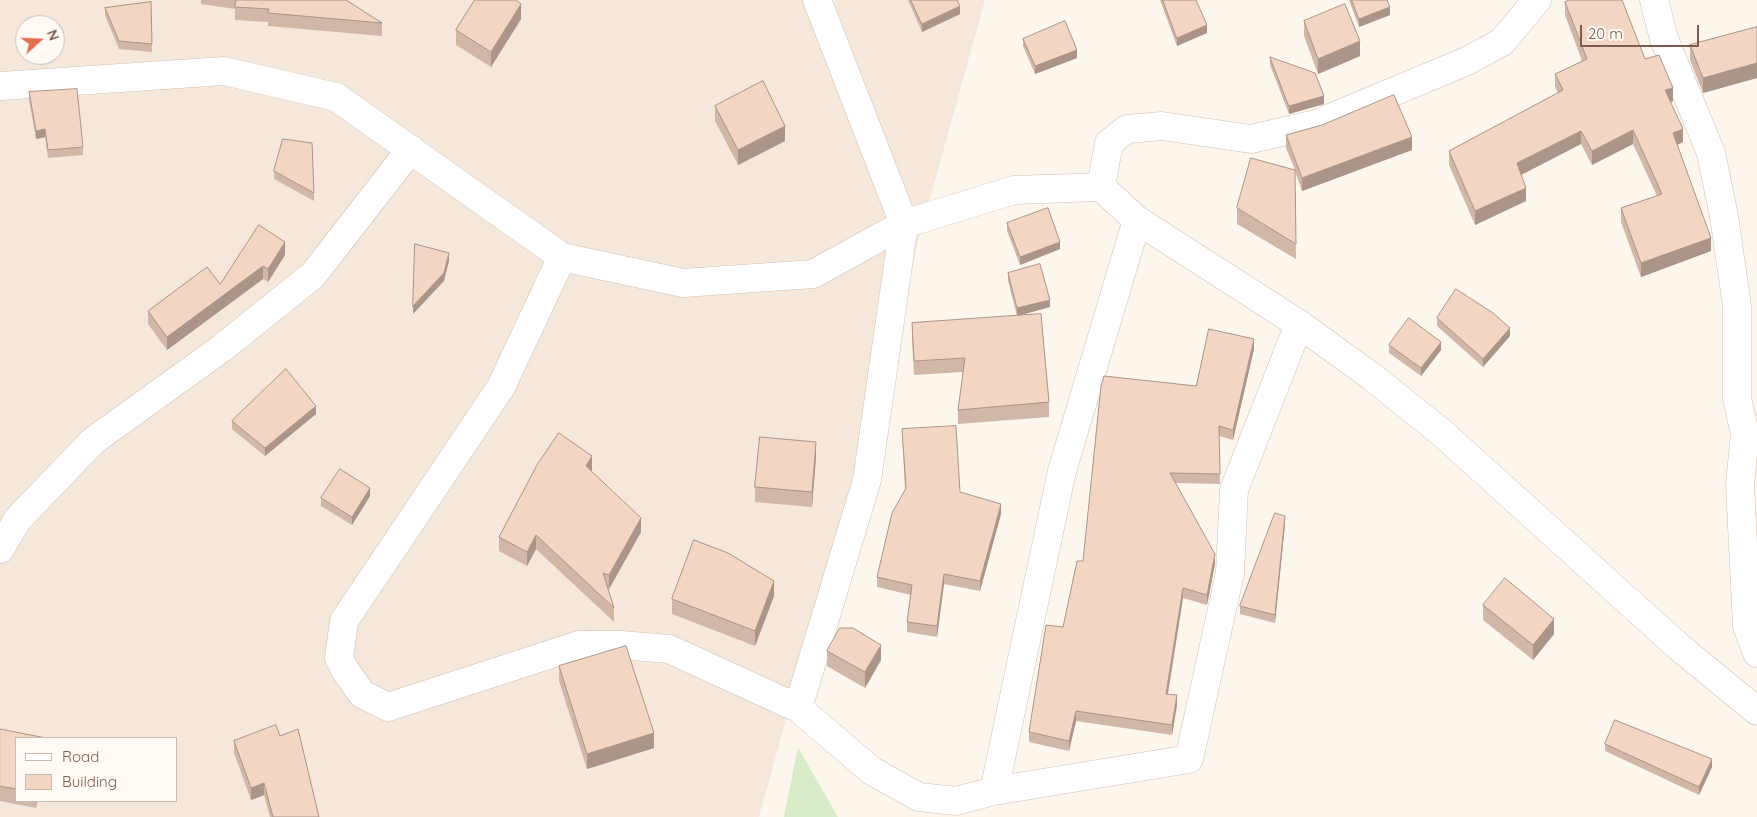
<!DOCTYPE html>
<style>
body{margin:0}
#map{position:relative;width:1757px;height:817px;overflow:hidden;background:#fdf6ec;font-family:Quicksand,sans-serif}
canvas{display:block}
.legend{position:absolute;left:15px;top:737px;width:162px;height:65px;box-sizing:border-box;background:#fffaf3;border:1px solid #cabbb1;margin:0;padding:6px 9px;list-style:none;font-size:15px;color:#7a5c4d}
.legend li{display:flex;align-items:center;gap:10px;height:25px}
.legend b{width:25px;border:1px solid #cabbb1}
.north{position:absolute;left:15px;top:15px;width:50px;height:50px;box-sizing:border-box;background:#fffaf3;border:1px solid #cabbb1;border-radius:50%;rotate:70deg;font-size:14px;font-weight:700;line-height:20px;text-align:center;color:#7a5c4d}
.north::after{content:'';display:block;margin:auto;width:18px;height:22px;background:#e76f51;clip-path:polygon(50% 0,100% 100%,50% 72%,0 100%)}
.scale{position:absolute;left:1580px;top:25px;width:119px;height:22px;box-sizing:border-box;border:2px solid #7a5c4d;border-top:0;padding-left:6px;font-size:15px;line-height:18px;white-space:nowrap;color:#7a5c4d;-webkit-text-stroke:4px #fffaf3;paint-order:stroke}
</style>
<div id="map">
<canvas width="1757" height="817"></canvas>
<ul class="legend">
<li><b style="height:6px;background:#fff"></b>Road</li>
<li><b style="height:14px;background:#f3d5c3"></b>Building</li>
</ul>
<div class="north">N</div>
<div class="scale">20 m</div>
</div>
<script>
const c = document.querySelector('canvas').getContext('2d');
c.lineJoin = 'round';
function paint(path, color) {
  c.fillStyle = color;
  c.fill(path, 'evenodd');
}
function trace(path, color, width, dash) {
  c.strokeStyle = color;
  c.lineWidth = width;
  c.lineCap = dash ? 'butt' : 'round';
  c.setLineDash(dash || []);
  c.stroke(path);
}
paint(new Path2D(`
 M0,0H985L759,817H0ZM25,25H55V55H25ZM16,738H176V801H16Z`), '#f5e8da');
paint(new Path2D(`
 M798,747L838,817H784Z`), '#d8ecc9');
const minor = new Path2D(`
 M1654,0L1664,39L1711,153L1724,216L1737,306V398L1745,434L1740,484L1747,626L1757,653
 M0,86L224,71L336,97L562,257L683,283L813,274L904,224L1014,190L1101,187L1137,220L1299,324L1371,376L1442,433L1679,647L1757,711
 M1101,187L1109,143L1127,129L1162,126L1251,139L1316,124L1467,61L1502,42L1537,0
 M562,257L501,387L344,621L339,658L345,670L362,694L388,707L579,645H620L669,649L798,708L872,771L919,797L956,801L994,791L1189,759L1230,573L1234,490L1299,324
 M0,549L18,519L93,441L222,348L313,275L411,149
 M798,708L867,480L904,224L817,0
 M994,791L1062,471L1137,220`);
trace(minor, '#d1beb0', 29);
trace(minor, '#fff', 28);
paint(new Path2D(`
 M201,0H346L382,23V36L268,26V22L235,20V9L201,4Z
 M908,0H957L960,14L922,32Z
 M1160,0H1196L1207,33L1177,46Z
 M1349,0H1387L1390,15L1359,27Z
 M151,2L152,52L119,49L105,15V8Z
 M1565,2L1645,59L1673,101L1671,102L1683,142L1677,145L1711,251L1641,277L1621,222V208L1657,196L1633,144L1592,165L1581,144L1521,175L1526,201L1475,225L1449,165V151L1558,93L1555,87V74L1582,61L1565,15Z
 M521,19L491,67L456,45V30Z
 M1304,21L1360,56L1318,74L1304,36Z
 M1757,27V78L1703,93L1690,60V45Z
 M1023,39L1077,58L1035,74L1023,46Z
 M1270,57L1324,104L1289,114L1270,65Z
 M29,92L83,147V155L48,158L45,137L36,139L29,100Z
 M715,106L785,141L738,165L715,121Z
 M1286,135L1412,150L1302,191L1295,171L1296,259L1237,224V208L1295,170L1286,148Z
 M274,171L314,193V201L274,179Z
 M1007,223L1060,249L1020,265L1007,231Z
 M285,255L268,282L263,279L167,350L148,324V311L220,284Z
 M1008,273L1050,307L1018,316L1049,402V417L958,424V410L963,372L914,375L912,337V323L1017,316L1008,281Z
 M1437,318L1510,336L1483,367L1437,326Z
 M1389,345L1441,350L1421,376L1389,353Z
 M1254,349L1233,440L1219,436L1220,484L1176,483L1215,564L1207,605L1183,598L1168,694L1177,705L1172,735L1076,721L1069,751L1029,742V732L1063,627L1083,561L1196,386Z
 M316,414L265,456L232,429V421Z
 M902,429L960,492L1001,514L980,591L944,584L937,637L907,632V622L911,595L877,587V577L905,489Z
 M816,457L812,507L755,502V487Z
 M592,470L591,471L641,532L609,589H608L614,608V622L536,549L527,566L499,551V537Z
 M370,496L352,525L321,506V498Z
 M1285,524L1275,623L1240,614V606Z
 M774,596L755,646L672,614V599Z
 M1483,605L1554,634L1533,660L1483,620Z
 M827,651L881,660L865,688L827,666Z
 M559,666L654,748L587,769L559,681Z
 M0,729L16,738V801H38L36,808L0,801Z
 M280,736L319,817H270L264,795L251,800L234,753V741Z
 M1605,744L1712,767L1699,795L1605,751Z`), '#d1b7a8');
paint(new Path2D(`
 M521,4V19L491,67V52Z
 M960,6V14L922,32V24Z
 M1390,7V15L1359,27V19Z
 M1207,25V33L1177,46V38Z
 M1360,41V56L1318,74V59Z
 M1077,50V58L1035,74V66Z
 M1757,63V78L1703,93V78Z
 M1673,88V101L1665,104V90Z
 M1324,96V104L1289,114V106Z
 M785,126V141L738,165V150Z
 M45,129V137L36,139V131Z
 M1683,129V142L1673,147V133Z
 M1633,130V144L1592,165V151Z
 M1581,131V144L1517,177V163Z
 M1412,137V150L1302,191V178Z
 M1526,188V201L1475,225V211Z
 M1711,238V251L1641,277V263Z
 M285,242V255L268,282V269Z
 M1060,242V249L1020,265V257Z
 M449,253V261L444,281L413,314V306Z
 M263,266V279L167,350V337Z
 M1050,300V307L1017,316V308Z
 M1510,328V336L1483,367V359Z
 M1254,339V349L1233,440V430Z
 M1441,342V350L1421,376V368Z
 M316,406V414L265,456V448Z
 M816,442V457L812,507V492Z
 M592,456V470L586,480V466Z
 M370,488V496L352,525V517Z
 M1001,504V514L980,591V581Z
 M1285,516V524L1275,623V615Z
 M641,518V532L609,589V575Z
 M536,535V549L527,566V552Z
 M1215,554V564L1207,605V595Z
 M944,574V584L937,637V626Z
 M774,581V596L755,646V631Z
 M1183,588V598L1166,704V694Z
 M1554,619V634L1533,660V645Z
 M881,645V660L865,688V672Z
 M1177,695V705L1172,735V725Z
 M1076,711V721L1069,751V741Z
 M654,733V748L587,769V754Z
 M1712,759V767L1699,795V787Z
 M264,783V795L251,800V788Z`), '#aa9588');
const building = new Path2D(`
 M236,0H346L382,23L268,13L269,9L235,7Z
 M475,0H516L521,4L491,52L456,30Z
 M911,0H957L960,6L922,24Z
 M1163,0H1196L1207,25L1177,38Z
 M1352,0H1387L1390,7L1359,19Z
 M1570,0H1622L1645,59L1659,55L1673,88L1665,90L1683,129L1673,133L1711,238L1641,263L1621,208L1662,194L1633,130L1592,151L1581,131L1517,163L1526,188L1475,211L1449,151L1563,90L1555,74L1587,59L1565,2Z
 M151,2L152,44L119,41L105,8Z
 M1345,4L1360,41L1318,59L1304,21Z
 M1065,21L1077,50L1035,66L1023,39Z
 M1757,27V63L1703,78L1690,45Z
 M1270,57L1315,73L1324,96L1289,106Z
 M763,81L785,126L738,150L715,106Z
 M77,89L83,147L48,150L45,129L36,131L29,92Z
 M1394,95L1412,137L1302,178L1286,135L1322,125Z
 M283,139L312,143L314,193L274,171Z
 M1251,158L1295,170L1296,244L1237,208Z
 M1048,208L1060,242L1020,257L1007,223Z
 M259,225L285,242L268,269L263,266L167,337L148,311L207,267L220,284Z
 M415,244L449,253L444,273L413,306Z
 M1040,264L1050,300L1017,308L1008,273Z
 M1456,289L1493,313L1510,328L1483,359L1437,318Z
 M1041,314L1049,402L958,410L965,358L914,361L912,323Z
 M1409,318L1441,342L1421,368L1389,345Z
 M1209,329L1254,339L1233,430L1219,426L1220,474L1170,473L1215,554L1207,595L1183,588L1166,694L1177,695L1172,725L1076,711L1069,741L1029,732L1046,625L1063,627L1077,561H1083L1101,386L1104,376L1196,386Z
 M286,369L316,406L265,448L232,421Z
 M956,426L960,492L1001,504L980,581L944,574L937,626L907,622L912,585L877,577L892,513L906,488L902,429Z
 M559,433L592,456L586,466L641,518L609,575L603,573L614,608L536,535L527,552L499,537L537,465Z
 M760,437L816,442L812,492L755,487Z
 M340,469L370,488L352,517L321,498Z
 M1275,513L1285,516L1275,615L1240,606Z
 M694,540L728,553L774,581L755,631L672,599Z
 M1505,578L1554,619L1533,645L1483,605Z
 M840,628H853L881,645L865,672L827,651Z
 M626,646L654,733L587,754L559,666Z
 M1615,720L1712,759L1699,787L1605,744Z
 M276,725L280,736L298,729L319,817H273L264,783L251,788L234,741Z
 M0,729L46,738H16V789L0,786Z`);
paint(building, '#f3d5c3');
trace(building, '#aa9588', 1);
</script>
